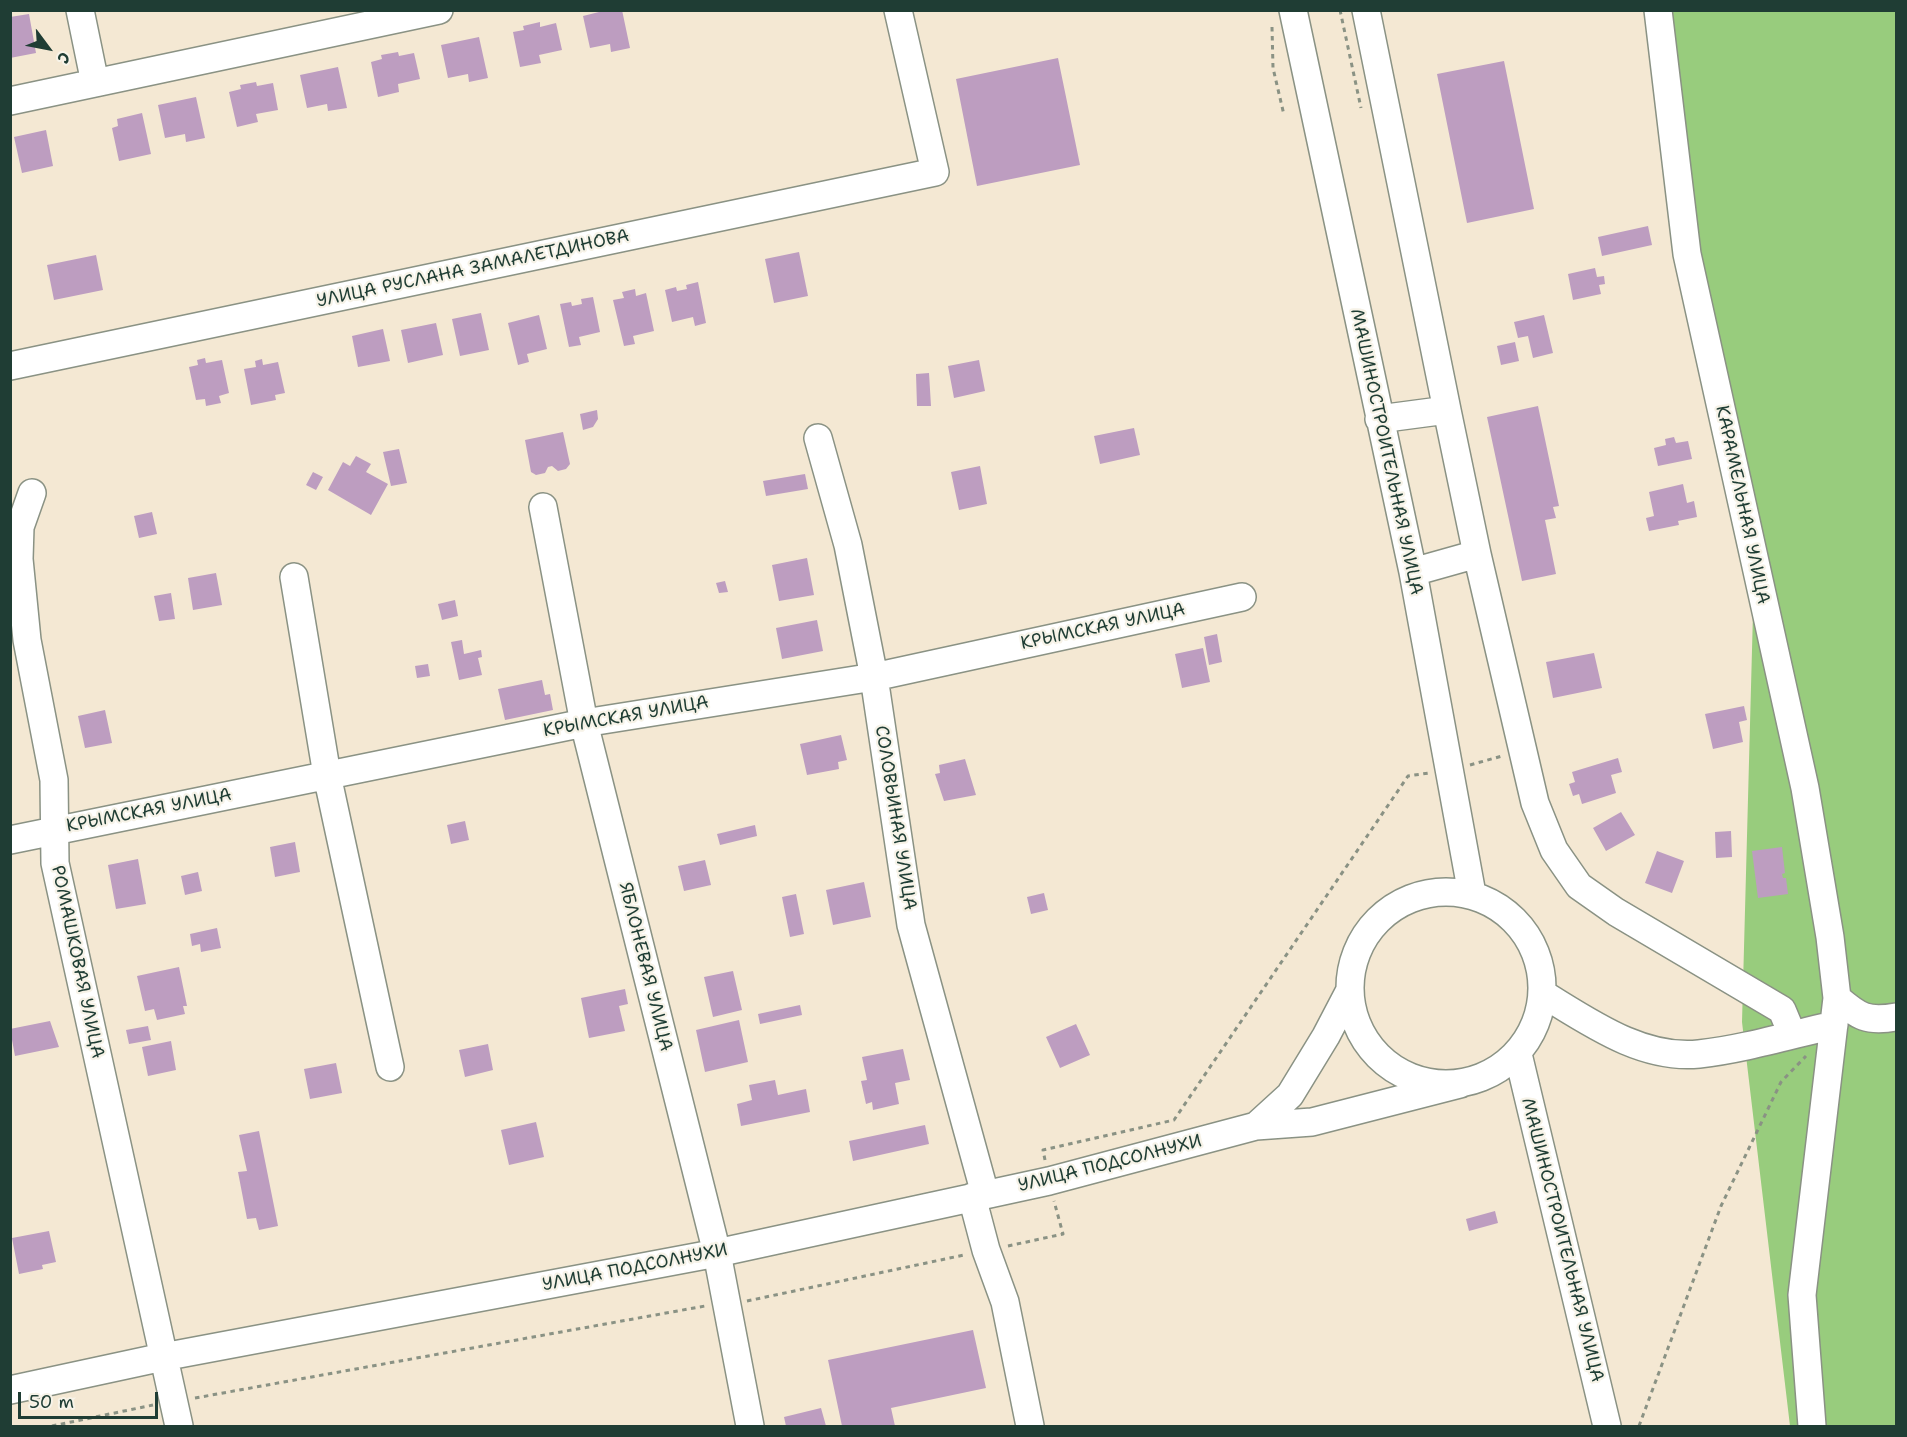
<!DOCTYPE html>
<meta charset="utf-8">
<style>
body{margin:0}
#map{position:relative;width:1907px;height:1437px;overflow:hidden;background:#f4e8d3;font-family:"Shantell Sans",sans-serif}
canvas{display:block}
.frame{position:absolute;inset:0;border:12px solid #1f3d34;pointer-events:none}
.north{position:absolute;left:18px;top:18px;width:60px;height:60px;-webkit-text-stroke:4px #f7f3e8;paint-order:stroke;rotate:122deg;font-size:16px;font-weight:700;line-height:24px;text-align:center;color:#1f3d34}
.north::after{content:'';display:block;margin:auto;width:21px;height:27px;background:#1f3d34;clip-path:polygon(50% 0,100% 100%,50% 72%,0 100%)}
.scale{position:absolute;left:18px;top:1392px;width:140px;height:27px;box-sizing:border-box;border:3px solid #1f3d34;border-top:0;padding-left:8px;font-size:18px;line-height:21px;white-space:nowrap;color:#1f3d34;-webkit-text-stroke:4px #f7f3e8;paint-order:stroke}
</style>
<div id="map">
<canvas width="1907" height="1437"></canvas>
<div class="frame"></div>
<div class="north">С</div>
<div class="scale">50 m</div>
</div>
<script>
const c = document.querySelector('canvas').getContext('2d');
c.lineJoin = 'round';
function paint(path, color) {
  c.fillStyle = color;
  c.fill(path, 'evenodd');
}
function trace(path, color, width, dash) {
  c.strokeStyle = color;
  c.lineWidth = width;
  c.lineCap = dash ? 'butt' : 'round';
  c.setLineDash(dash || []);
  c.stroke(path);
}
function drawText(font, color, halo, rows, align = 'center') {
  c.font = font + ' "Shantell Sans",sans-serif';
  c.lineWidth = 4.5;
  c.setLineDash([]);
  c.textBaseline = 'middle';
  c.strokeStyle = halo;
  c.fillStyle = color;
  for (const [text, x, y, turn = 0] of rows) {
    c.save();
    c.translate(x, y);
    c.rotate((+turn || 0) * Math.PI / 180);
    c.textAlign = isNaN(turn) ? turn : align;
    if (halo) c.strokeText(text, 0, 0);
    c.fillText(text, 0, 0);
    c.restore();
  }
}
paint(new Path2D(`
 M1672,11H1896V1426H1790L1742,1022L1756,501L1710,311L1688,162Z`), '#98cc7d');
paint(new Path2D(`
 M607,10H622L630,48L611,52L610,44L590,48L583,16Z
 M29,14L36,53L10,58V17Z
 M540,22V27L556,23L562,50L539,55L541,63L520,67L513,32L524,30L523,26Z
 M479,37L488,78L469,82L468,74L448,78L441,45Z
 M398,52L399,56L414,53L420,79L398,84L399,92L378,97L371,62L382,59L381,55Z
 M1058,58L1080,165L977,186L956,79Z
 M1504,61L1534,209L1467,223L1437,74Z
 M338,67L347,108L328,111L327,104L307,108L300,75Z
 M256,82L257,86L273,83L278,110L256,114L258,122L237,127L229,92L241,89L240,85Z
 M196,97L205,138L186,142L185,134L165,138L158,105Z
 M142,113L151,154L119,161L112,128L118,126L117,119Z
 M46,130L53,166L22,173L14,137Z
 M1648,226L1652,245L1602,256L1598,237Z
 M799,252L808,296L774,303L765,259Z
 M96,255L103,290L54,300L47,265Z
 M1595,268L1597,277L1604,276L1605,284L1599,285L1601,294L1573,300L1568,274Z
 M698,282L706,323L695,326L693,317L672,322L665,290L676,287L677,291L687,289L686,285Z
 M635,289L636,296L646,293L654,331L633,336L635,344L624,346L613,300L624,298L622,292Z
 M593,297L600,332L579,337L581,345L569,347L560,304L571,302L572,306L582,304L581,299Z
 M481,313L489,350L460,356L452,319Z
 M539,315L547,349L527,354L529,362L518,365L508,323Z
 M1544,315L1553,353L1533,358L1528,336L1518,338L1514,322Z
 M436,323L443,355L408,363L401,330Z
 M383,329L390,361L358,367L352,336Z
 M1515,342L1519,361L1501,365L1497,346Z
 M205,358L206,363L222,360L229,393L219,396L221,403L206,406L205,399L196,400L189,367L198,365L197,360Z
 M262,359L263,365L278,362L285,393L275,395L276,400L251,405L244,369L256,367L255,361Z
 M979,360L985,391L954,398L948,366Z
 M929,373L931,406H917L916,374Z
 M1538,406L1559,506L1553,507L1556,518L1545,520L1556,574L1522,581L1487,417Z
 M597,410L598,419L593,427L583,430L580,414Z
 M1134,428L1140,455L1100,464L1094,436Z
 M563,432L570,464L566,469L558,471L552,466L548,467L545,473L536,475L531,472L525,440Z
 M1674,437L1676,443L1688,441L1692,459L1658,466L1654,448L1666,445L1665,439Z
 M399,449L407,483L391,486L383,452Z
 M356,456L371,464L366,472L388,484L371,515L328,490L343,462L350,466Z
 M980,466L987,504L959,510L951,472Z
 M313,472L323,477L316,490L306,485Z
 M805,474L808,489L766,496L763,481Z
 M1683,484L1687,503L1694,501L1697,517L1678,521L1679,525L1649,531L1646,518L1654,516L1649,492Z
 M152,512L157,534L139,538L134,516Z
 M807,558L814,595L779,601L772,565Z
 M216,573L222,605L193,610L188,578Z
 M725,581L728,592L719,593L716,583Z
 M171,593L175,619L159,621L154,596Z
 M455,600L458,616L442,620L438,604Z
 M817,620L823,651L782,659L776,628Z
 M1217,634L1222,662L1209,665L1204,637Z
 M462,640L464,654L481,650L482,657L478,658L482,675L459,680L451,642Z
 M1203,648L1210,682L1182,688L1175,654Z
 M1594,653L1602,688L1553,698L1546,662Z
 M428,664L430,676L417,678L415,666Z
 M542,680L545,695L550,694L553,710L505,720L498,689Z
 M1744,706L1747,720L1739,722L1743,742L1713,749L1705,714Z
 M105,710L112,743L85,748L78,716Z
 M841,735L847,760L838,762L839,769L807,775L800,744Z
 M1618,758L1622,772L1611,775L1616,793L1582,804L1579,794L1573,796L1569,784L1575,782L1572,772Z
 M965,759L976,795L944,801L935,774L940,773L939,765Z
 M1621,812L1635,835L1606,851L1593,828Z
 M465,821L469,840L451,844L447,825Z
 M755,825L757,836L720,845L717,834Z
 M1731,831L1732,857L1716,858L1715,832Z
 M295,842L300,872L275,877L270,847Z
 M1782,847L1785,873L1782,874L1783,878H1786L1788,894L1758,898L1752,851Z
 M1657,851L1684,861L1672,893L1645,883Z
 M138,859L146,904L116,909L108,865Z
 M705,860L711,885L684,891L678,866Z
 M198,872L202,891L185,895L181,876Z
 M864,882L871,917L833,925L826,890Z
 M1044,893L1048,910L1031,914L1027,897Z
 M796,894L804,934L790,937L782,897Z
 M217,928L221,948L201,952L200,944L192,946L190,934Z
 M179,967L187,1006H183L185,1014L157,1020L154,1009L145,1011L137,976Z
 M733,971L742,1010L713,1017L704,977Z
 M625,989L628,1004L619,1006L625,1031L589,1038L581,998Z
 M800,1005L802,1015L760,1024L758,1014Z
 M739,1020L748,1062L705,1072L696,1030Z
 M50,1021L59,1047L15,1056L10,1029Z
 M1076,1024L1090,1055L1060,1068L1046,1037Z
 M148,1026L151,1040L129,1044L126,1030Z
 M171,1041L176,1070L148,1076L142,1047Z
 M488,1044L493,1070L465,1077L459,1050Z
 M903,1049L910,1080L895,1083L899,1104L873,1110L872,1102L866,1104L861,1081L867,1080L862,1057Z
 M336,1063L342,1093L310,1099L304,1069Z
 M775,1080L778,1095L806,1089L810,1112L741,1126L737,1104L752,1100L749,1085Z
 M536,1122L544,1157L509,1165L501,1130Z
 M925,1125L929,1144L853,1161L849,1141Z
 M259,1131L278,1226L259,1230L256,1218L247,1219L238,1172L247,1171L239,1135Z
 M1495,1211L1498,1223L1469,1231L1466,1219Z
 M49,1231L56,1262L42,1265L43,1269L19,1274L12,1238Z
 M973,1330L986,1388L891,1408L895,1426H842L828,1360Z
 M821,1408L826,1426H786L784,1417Z`), '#bd9dc0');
const minor = new Path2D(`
 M80,10L95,83
 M1293,10L1413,572L1472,894
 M1366,10L1447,410
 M1658,10L1687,254L1805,788L1830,937L1837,998L1802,1295L1812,1426
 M10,101L439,10
 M10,366L935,172L898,10
 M1379,419L1447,410L1477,554L1413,572
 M818,438L848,545L874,677L911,925L985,1194
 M32,493L20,527L19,559L27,640L54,780L55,863L179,1426
 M543,507L584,723L717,1253L750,1426
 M1477,554L1535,803L1554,850L1579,886L1616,912L1782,1010L1792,1034
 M294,577L327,775L390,1067
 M10,840L584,723L874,677L1242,597
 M1350 988a96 96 0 1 1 192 0a96 96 0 1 1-192 0Z
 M1543,994C1589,1022 1642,1060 1699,1054C1744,1049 1790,1035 1834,1025
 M1837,998C1859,1017 1867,1022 1896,1017
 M1518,1054L1607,1426
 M1256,1126L1290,1095L1326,1036L1349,992
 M972,1197L986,1250L1005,1302L1030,1426
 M10,1390L163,1357L717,1253L1049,1181L1256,1126L1312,1122L1460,1084`);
trace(minor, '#8a9284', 30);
trace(new Path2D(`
 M1340,10L1361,108
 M1272,27L1273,68L1284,115
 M1470,765L1502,756
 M1045,1160L1043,1150L1174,1120L1408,776L1429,773
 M1008,1246L1063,1234L1054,1201
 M747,1301L964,1255
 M195,1398L705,1306
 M52,1426L153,1405
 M1639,1426L1721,1206L1781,1082L1806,1056`), '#8a9284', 3, [4.5, 4.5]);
trace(minor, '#fff', 27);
drawText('18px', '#1f3d34', '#f7f3e8', [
 ["УЛИЦА РУСЛАНА ЗАМАЛЕТДИНОВА",473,269,-12],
 ["МАШИНОСТРОИТЕЛЬНАЯ УЛИЦА",1386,452,78],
 ["КАРАМЕЛЬНАЯ УЛИЦА",1742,505,78],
 ["КРЫМСКАЯ УЛИЦА",1103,627,-12],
 ["КРЫМСКАЯ УЛИЦА",626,717,-10],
 ["КРЫМСКАЯ УЛИЦА",149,811,-11],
 ["СОЛОВЬИНАЯ УЛИЦА",895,818,81],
 ["РОМАШКОВАЯ УЛИЦА",77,962,78],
 ["ЯБЛОНЕВАЯ УЛИЦА",645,967,76],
 ["УЛИЦА ПОДСОЛНУХИ",1110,1164,-14],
 ["МАШИНОСТРОИТЕЛЬНАЯ УЛИЦА",1562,1240,76],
 ["УЛИЦА ПОДСОЛНУХИ",635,1268,-11]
]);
</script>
